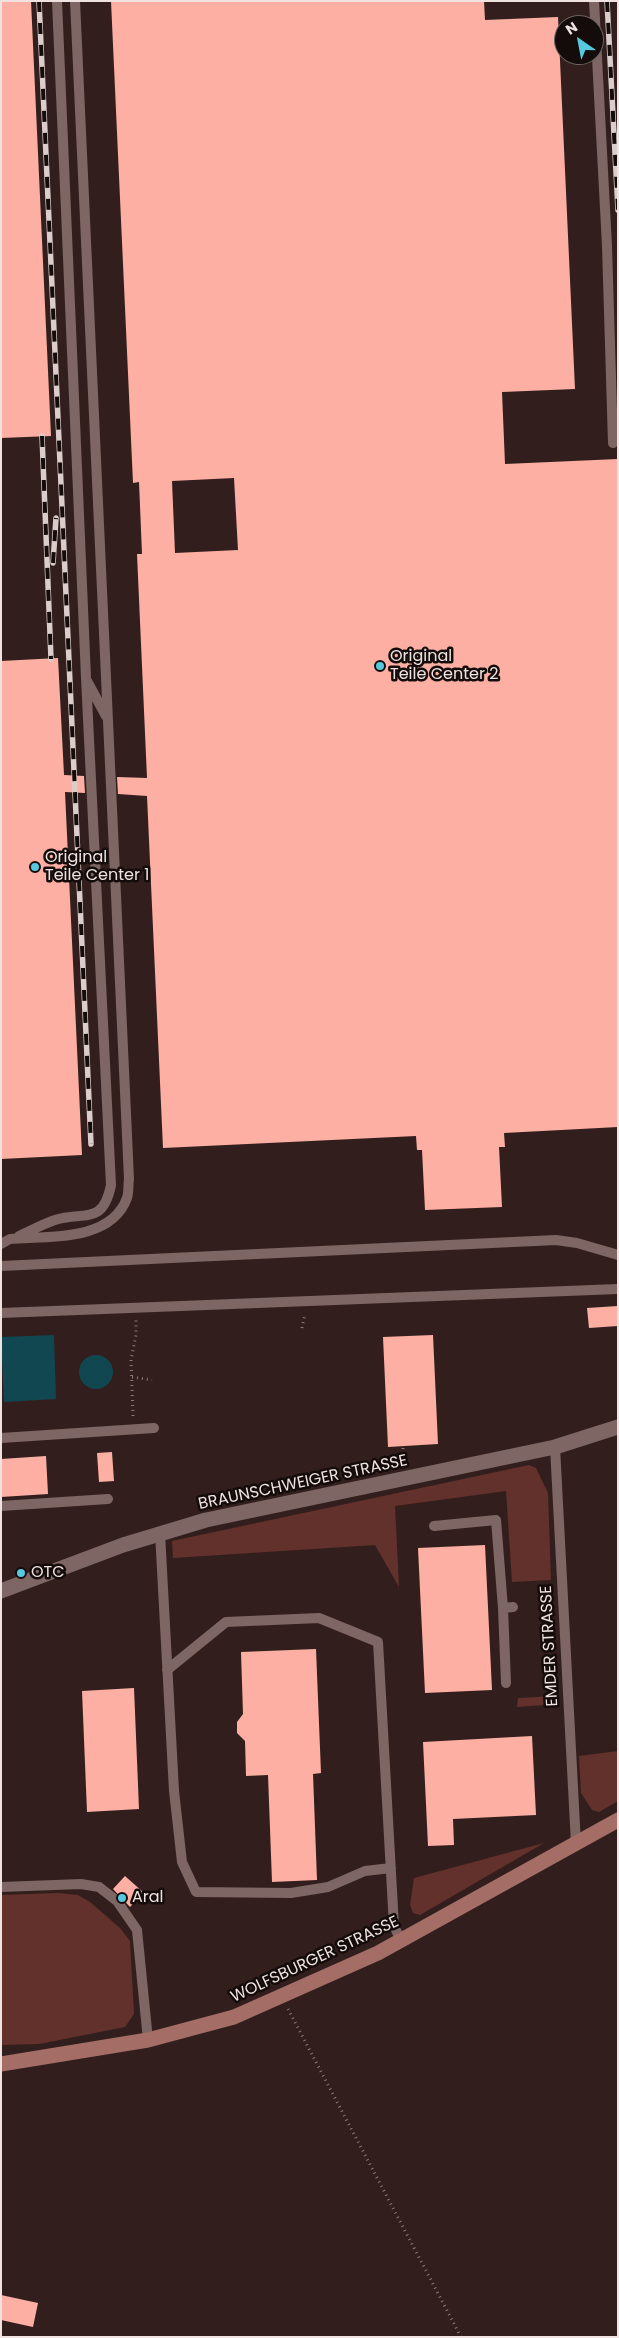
<!DOCTYPE html>
<style>
body{margin:0}
#map{position:relative;width:619px;height:2338px;overflow:hidden;background:#321f1d;font-family:Poppins,sans-serif}
canvas{display:block}
.frame{position:absolute;inset:0;border:2px solid #efe2e0;pointer-events:none}
.north{position:absolute;left:554px;top:15px;width:50px;height:50px;box-sizing:border-box;background:#140c0a;border:1px solid #6c6260;border-radius:50%;rotate:327deg;font-size:14px;font-weight:700;line-height:20px;text-align:center;color:#efe2e0}
.north::after{content:'';display:block;margin:auto;width:18px;height:22px;background:#56c9e0;clip-path:polygon(50% 0,100% 100%,50% 72%,0 100%)}
</style>
<div id="map">
<canvas width="619" height="2338"></canvas>
<div class="frame"></div>
<div class="north">N</div>
</div>
<script>
const c = document.querySelector('canvas').getContext('2d');
c.lineJoin = 'round';
function paint(path, color) {
  c.fillStyle = color;
  c.fill(path, 'evenodd');
}
function trace(path, color, width, dash) {
  c.strokeStyle = color;
  c.lineWidth = width;
  c.lineCap = dash ? 'butt' : 'round';
  c.setLineDash(dash || []);
  c.stroke(path);
}
function drawText(font, color, halo, rows, align = 'center') {
  c.font = font + ' Poppins,sans-serif';
  c.lineWidth = 5;
  c.setLineDash([]);
  c.textBaseline = 'middle';
  c.strokeStyle = halo;
  c.fillStyle = color;
  for (const [text, x, y, turn = 0] of rows) {
    c.save();
    c.translate(x, y);
    c.rotate((+turn || 0) * Math.PI / 180);
    c.textAlign = isNaN(turn) ? turn : align;
    if (halo) c.strokeText(text, 0, 0);
    c.fillText(text, 0, 0);
    c.restore();
  }
}
paint(new Path2D(`
 M529,1465L536,1468L548,1493L551,1580L512,1582L506,1491L395,1506L399,1587L375,1545L173,1558L172,1541Z
 M556,1696L557,1704L517,1707L518,1698Z
 M618,1751V1801L599,1812L592,1810L581,1793L579,1756Z
 M544,1843L420,1915L413,1913L410,1905L414,1878Z
 M58,1893L78,1895L90,1902L120,1928L130,1941L134,2014L125,2027L39,2044L1,2045V1895Z`), '#63312b');
paint(new Path2D(`
 M54,1335L56,1399L4,1402L1,1337Z
 M79 1372a17 17 0 1 1 34 0a17 17 0 1 1-34 0Z`), '#114751');
paint(new Path2D(`
 M1,1H31L51,436L1,438Z
 M111,1H484L485,20L558,17L575,389L502,392L505,464L618,459V1127L504,1133L505,1147H499L502,1207L425,1210L422,1150H417L416,1136L163,1148L147,796L118,794L117,777L147,778L137,554H142L139,482L133,483ZM234,478L238,550L175,553L172,481Z
 M58,658L64,775L84,776L85,793L65,792L82,1155L1,1159V661Z
 M618,1306V1326L589,1328L587,1308Z
 M433,1335L438,1444L388,1447L383,1337Z
 M112,1452L114,1481L99,1482L97,1453Z
 M46,1456L48,1494L1,1497V1459Z
 M485,1545L492,1690L425,1693L418,1548Z
 M316,1649L321,1773L313,1774L317,1880L272,1882L268,1775L246,1776L245,1741L237,1733V1722L243,1714L241,1652Z
 M134,1688L139,1809L87,1812L82,1691Z
 M532,1736L536,1815L453,1819L454,1845L428,1846L423,1742Z
 M125,1876L143,1892L130,1907L113,1889Z
 M1,2295L38,2303L33,2327L1,2320Z`), '#feafa4');
trace(new Path2D(`
 M302,1328L305,1314
 M132,1377L152,1380
 M133,1416L131,1360L136,1335V1318
 M403,1464V1446
 M288,2009L461,2337`), '#8a7a78', 3, [1, 4]);
trace(new Path2D(`
 M594,1L607,246L613,443
 M87,681L106,716
 M19,1236C30,1231 43,1224 55,1220C83,1211 103,1226 111,1185L86,678L57,1
 M1,1244L10,1239C48,1236 111,1242 127,1198C129,1192 128,1185 129,1179L75,1
 M1,1266L556,1240L577,1243L618,1255
 M1,1313L618,1289
 M1,1438L154,1428
 M555,1447L576,1844
 M1,1506L108,1499
 M434,1526L496,1520L503,1608L513,1607
 M160,1533L174,1791L182,1862L196,1892L291,1893L328,1887L365,1871L391,1868
 M503,1608L506,1683
 M167,1670L226,1622L319,1618L378,1642L394,1926L401,1941
 M1,1887L81,1884L99,1887L117,1901L137,1930L148,2040`), '#7d6663', 10);
trace(new Path2D(`
 M1,1591L123,1545L206,1520L555,1447L618,1427`), '#7d6663', 15);
trace(new Path2D(`
 M1,2064L148,2040L234,2017L378,1953L618,1820`), '#a46d66', 15);
const rail = new Path2D(`
 M39,1L91,1144
 M607,1L618,210
 M42,436L51,659
 M53,563L56,518`);
trace(rail, '#dbcdcb', 5.5);
trace(rail, '#140c0a', 4, [11]);
for (const [x, y, r, color] of [
 [380,666,5,"#56c9e0"],
 [35,867,5,"#56c9e0"],
 [21,1573,5,"#56c9e0"],
 [122,1898,5,"#56c9e0"]
]) {
  const dot = new Path2D();
  dot.arc(x, y, r, 0, 2 * Math.PI);
  c.fillStyle = color;
  c.fill(dot);
  trace(dot, '#140c0a', 2);
}
drawText('16px', '#efe2e0', '#140c0a', [
 ["Original",390,657],
 ["Teile Center 2",390,675],
 ["Original",45,858],
 ["Teile Center 1",45,876],
 ["OTC",31,1573],
 ["Aral",132,1898]
], 'left');
drawText('16px', '#efe2e0', '#140c0a', [
 ["BRAUNSCHWEIGER STRASSE",303,1483,-12],
 ["EMDER STRASSE",550,1646,-93],
 ["WOLFSBURGER STRASSE",315,1960,-25]
]);
</script>
